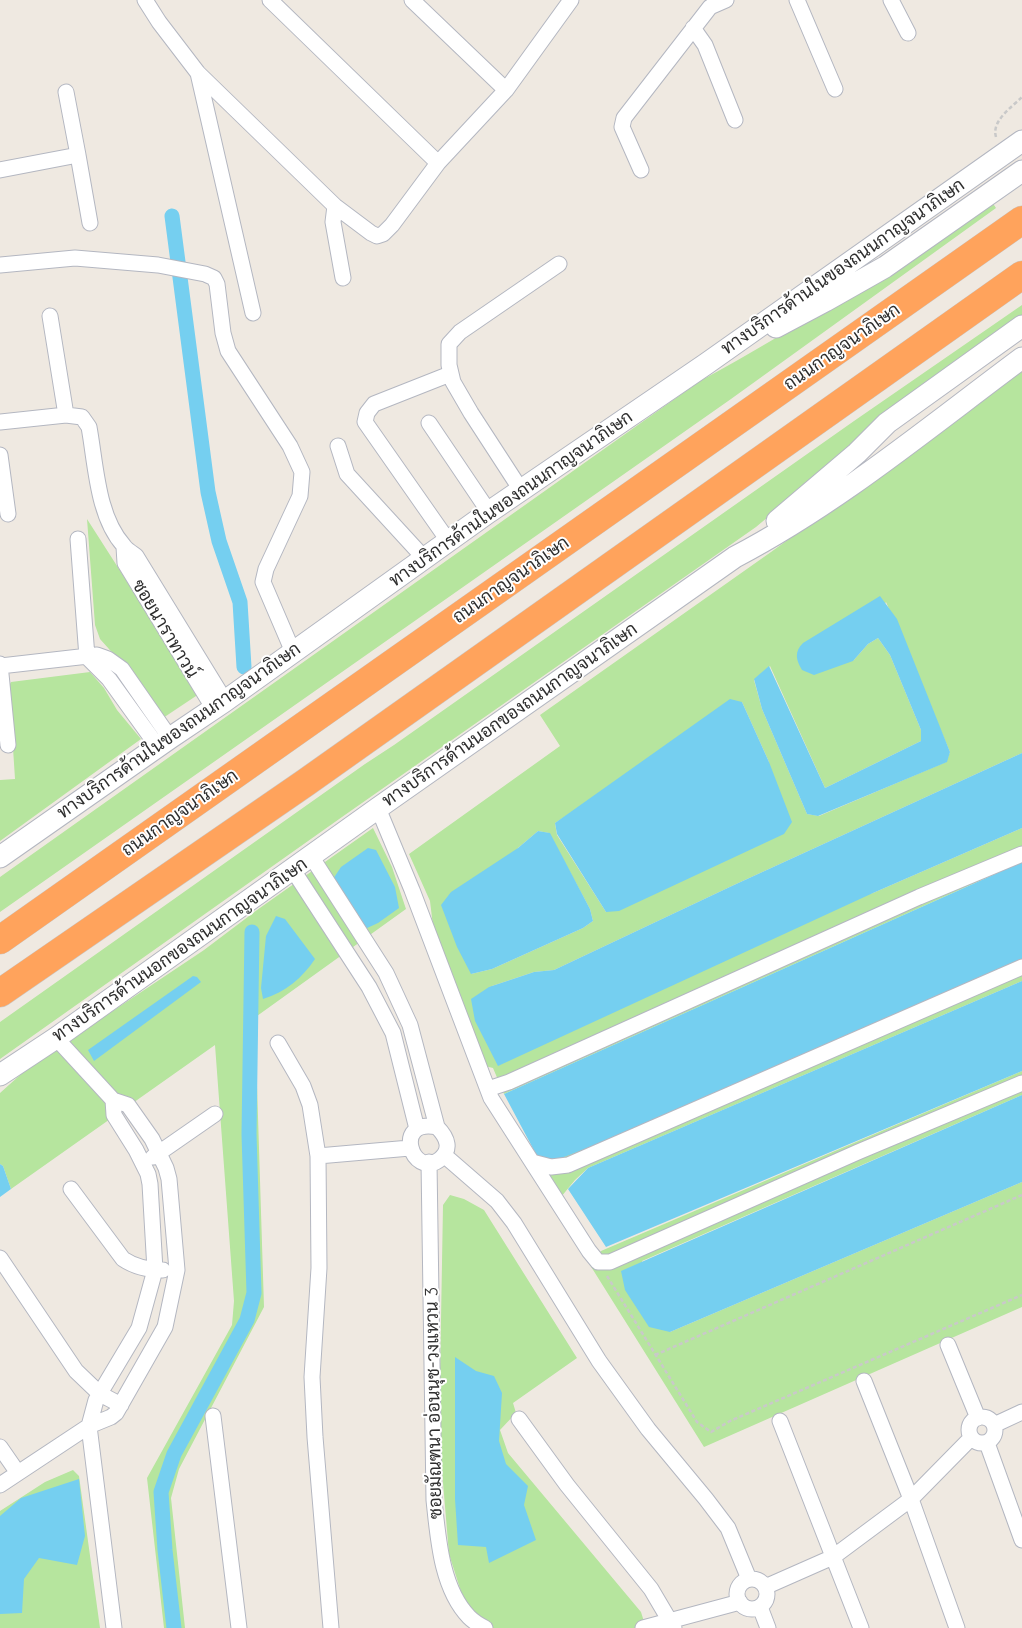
<!DOCTYPE html>
<meta charset="utf-8">
<style>
body{margin:0}
canvas{display:block;background:#efe9e1}
</style>
<canvas width="1022" height="1628"></canvas>
<script>
const c = document.querySelector('canvas').getContext('2d');
c.lineJoin = 'round';
function paint(path, color) {
  c.fillStyle = color;
  c.fill(path, 'evenodd');
}
function trace(path, color, width, dash) {
  c.strokeStyle = color;
  c.lineWidth = width;
  c.lineCap = dash ? 'butt' : 'round';
  c.setLineDash(dash || []);
  c.stroke(path);
}
function drawText(font, color, halo, rows, align = 'center') {
  c.font = font + ' Quicksand,Sarabun,sans-serif';
  c.lineWidth = 4;
  c.setLineDash([]);
  c.textBaseline = 'middle';
  c.strokeStyle = halo;
  c.fillStyle = color;
  for (const [text, x, y, turn = 0] of rows) {
    c.save();
    c.translate(x, y);
    c.rotate((+turn || 0) * Math.PI / 180);
    c.textAlign = isNaN(turn) ? turn : align;
    if (halo) c.strokeText(text, 0, 0);
    c.fillText(text, 0, 0);
    c.restore();
  }
}
paint(new Path2D(`
 M990,199L996,208L731,399L0,912V877L700,381C801,327 895,262 990,199Z
 M1022,305V319L854,445L756,527L342,817L0,1059V1022L365,764L394,745L854,421Z
 M1022,371V753L734,885L554,970L534,972L489,987L873,893L1022,828V862L504,1094L493,1068L485,1066L433,926L430,901L409,854L560,746L540,715L771,552ZM886,602L950,752L946,762L819,816L807,814L762,709L754,680L770,666L825,788L921,741V730L890,655L878,638L868,644L853,661ZM742,702L769,762L606,912L557,835L555,823ZM538,831L549,833L590,909L593,921L583,928L492,969L471,974L518,848Z
 M87,519L199,694L163,718L134,677L100,639L95,625Z
 M90,672L104,688L117,710L141,739L0,841V780L15,779L9,686L11,682Z
 M373,828L392,867L406,909L257,1016L256,1053L264,1307L179,1469L171,1498L185,1628H164L147,1478L232,1325L234,1301L215,1045L11,1189L3,1166L0,1164V1093L29,1067L204,950L257,910Z
 M1022,959V981L588,1168L575,1180L561,1197L537,1156L603,1142Z
 M1022,1071V1095L642,1261L670,1332L1022,1182V1307L704,1447L590,1265L601,1251Z
 M450,1195L464,1199L484,1210L577,1358L513,1403L516,1413L500,1430L508,1453L641,1612L646,1628H480L464,1601L449,1554L439,1435L443,1205Z
 M73,1470L79,1476L100,1628H0V1511L45,1482Z`), '#b6e59e');
paint(new Path2D(`
 M880,596L897,619L950,752L947,762L818,816L807,814L762,709L754,679L769,666L825,788L921,741V730L890,655L878,638L868,644L853,661L814,675L802,670C796,660 794,652 803,643Z
 M730,699L742,702L769,762L792,822L784,834L619,911L606,912L557,834L555,823Z
 M1022,753V828L873,893L498,1066L475,1021L471,999L489,987L534,972L554,970L734,885Z
 M538,831L550,833L590,909L593,921L583,928L492,969L471,974L457,947L441,905L451,892L518,848Z
 M368,848L376,850L395,887L399,908L378,923L365,929L333,879L341,867Z
 M1022,862V959L603,1142L551,1162L537,1156L504,1094Z
 M276,916L285,919L315,959C302,978 286,992 263,999L261,988L266,936Z
 M193,976L197,977L201,982L94,1061L88,1050Z
 M1022,981V1071L606,1247L568,1189L588,1168Z
 M1022,1095V1182L670,1332L649,1327L625,1290L621,1271Z
 M0,1164L3,1166L11,1189L0,1197Z
 M455,1357L476,1371L494,1376L502,1393L499,1441L506,1464L528,1486L524,1505L536,1540L489,1563L486,1547L458,1545L455,1499Z
 M79,1479L85,1536L77,1565L39,1558L24,1579L22,1613L0,1614V1516L21,1498Z`), '#75cff0');
trace(new Path2D(`
 M172,216L208,492L219,541L240,602L244,667
 M174,1628L165,1550L161,1492L174,1454L247,1320L254,1293L249,1134L252,932`), '#75cff0', 15);
const minor = new Path2D(`
 M145,0L159,22L198,73L335,206L371,233L377,236L383,234L392,225L438,163L506,90L571,0
 M270,0L438,163
 M412,0L506,90
 M797,0L835,89
 M891,0L908,33
 M693,28L705,45L735,120
 M198,73L253,313
 M78,155L90,223
 M0,170L78,155L66,92
 M641,170L622,127L624,118L710,7L726,0
 M335,206L333,222L343,278
 M0,265L75,258L158,265L205,274L214,278L217,284L223,333L228,351L290,446L302,472L300,496L266,569L263,582L293,652
 M50,316L66,415
 M0,422L66,415L82,417L89,427C96,465 97,516 124,546C127,550 132,553 136,556L225,701
 M429,423L489,512
 M338,446L347,474L425,559
 M0,455L8,514
 M521,490L471,413L453,382L449,365V344L460,332L559,264
 M78,539L87,657
 M449,542L365,422L367,413L374,404L450,374
 M124,547L125,563L214,709
 M87,657L109,679L158,747
 M0,664L8,745
 M0,666L97,655L108,659L122,669L170,738
 M378,808L412,890L491,1098L589,1251L598,1262H610L858,1152L1022,1083
 M311,856L386,973L410,1025L437,1127C448,1138 452,1150 439,1160C412,1179 392,1118 437,1127
 M293,870L369,987L393,1033L417,1129
 M278,1043L303,1086L310,1105L318,1156L319,1268L312,1377L315,1437L331,1628
 M488,1089L509,1082L919,897L1022,854
 M113,1100L114,1115L136,1150L148,1174L150,1184L155,1270L139,1328L96,1400L89,1426L114,1628
 M444,1155L497,1201L514,1223L599,1361L648,1429L706,1499L728,1528L749,1579
 M318,1156L410,1148
 M153,1157L215,1114
 M429,1162L434,1500C438,1537 441,1588 469,1617C473,1621 479,1625 485,1628
 M532,1162L551,1167L568,1165L1022,967
 M71,1189L123,1259C135,1267 149,1270 163,1270
 M0,1258L76,1371L100,1394L121,1405
 M948,1345L978,1418
 M864,1381L911,1499L957,1628
 M213,1416L239,1628
 M969 1430a13 13 0 1 1 26 0a13 13 0 1 1-26 0Z
 M519,1419L567,1485L651,1589L674,1628
 M780,1421L861,1628
 M994,1425L1022,1412
 M987,1443L1022,1540
 M0,1447L18,1473
 M0,1485L89,1426L111,1417L116,1413L165,1327L177,1270L169,1179L166,1168L152,1139L128,1105L113,1100L56,1038
 M737 1594a15 15 0 1 1 30 0a15 15 0 1 1-30 0Z
 M765,1587L833,1557L911,1499L971,1438
 M760,1607L768,1628
 M643,1628L740,1602`);
const secondary = new Path2D(`
 M776,327L825,301L885,267L1022,171
 M777,521L857,453L887,423L1022,326
 M0,857L170,738L225,701L489,512L706,364L1022,141
 M0,1075L56,1038L378,808L735,557C838,503 929,427 1022,358`);
const motorway = new Path2D(`
 M0,940L1022,220
 M0,993L305,783L1022,275`);
trace(minor, '#b4b7c1', 17);
trace(secondary, '#b4b7c1', 23);
trace(motorway, '#c9c9c9', 29);
trace(new Path2D(`
 M996,137C991,121 1012,107 1022,97
 M607,1276L697,1422L711,1432L730,1421L1022,1295
 M655,1355L1022,1195`), '#c9c9c9', 2.5, [4, 2.5]);
trace(minor, '#fff', 15);
trace(secondary, '#fff', 21);
trace(motorway, '#ffa35c', 28);
drawText('18px', '#2e2e2e', '#fff', [
 ["ทางบริการด้านในของถนนกาญจนาภิเษก",843,267,-35],
 ["ถนนกาญจนาภิเษก",842,347,-35],
 ["ทางบริการด้านในของถนนกาญจนาภิเษก",511,499,-35],
 ["ถนนกาญจนาภิเษก",511,580,-35],
 ["ซอยนาราทาวน์",165,629,59],
 ["ทางบริการด้านนอกของถนนกาญจนาภิเษก",510,715,-35],
 ["ทางบริการด้านในของถนนกาญจนาภิเษก",179,731,-35],
 ["ถนนกาญจนาภิเษก",180,813,-35],
 ["ทางบริการด้านนอกของถนนกาญจนาภิเษก",180,950,-35],
 ["ซอยมัณฑนา อ่อนนุช-วงแหวน 3",434,1403,-91]
]);
</script>
